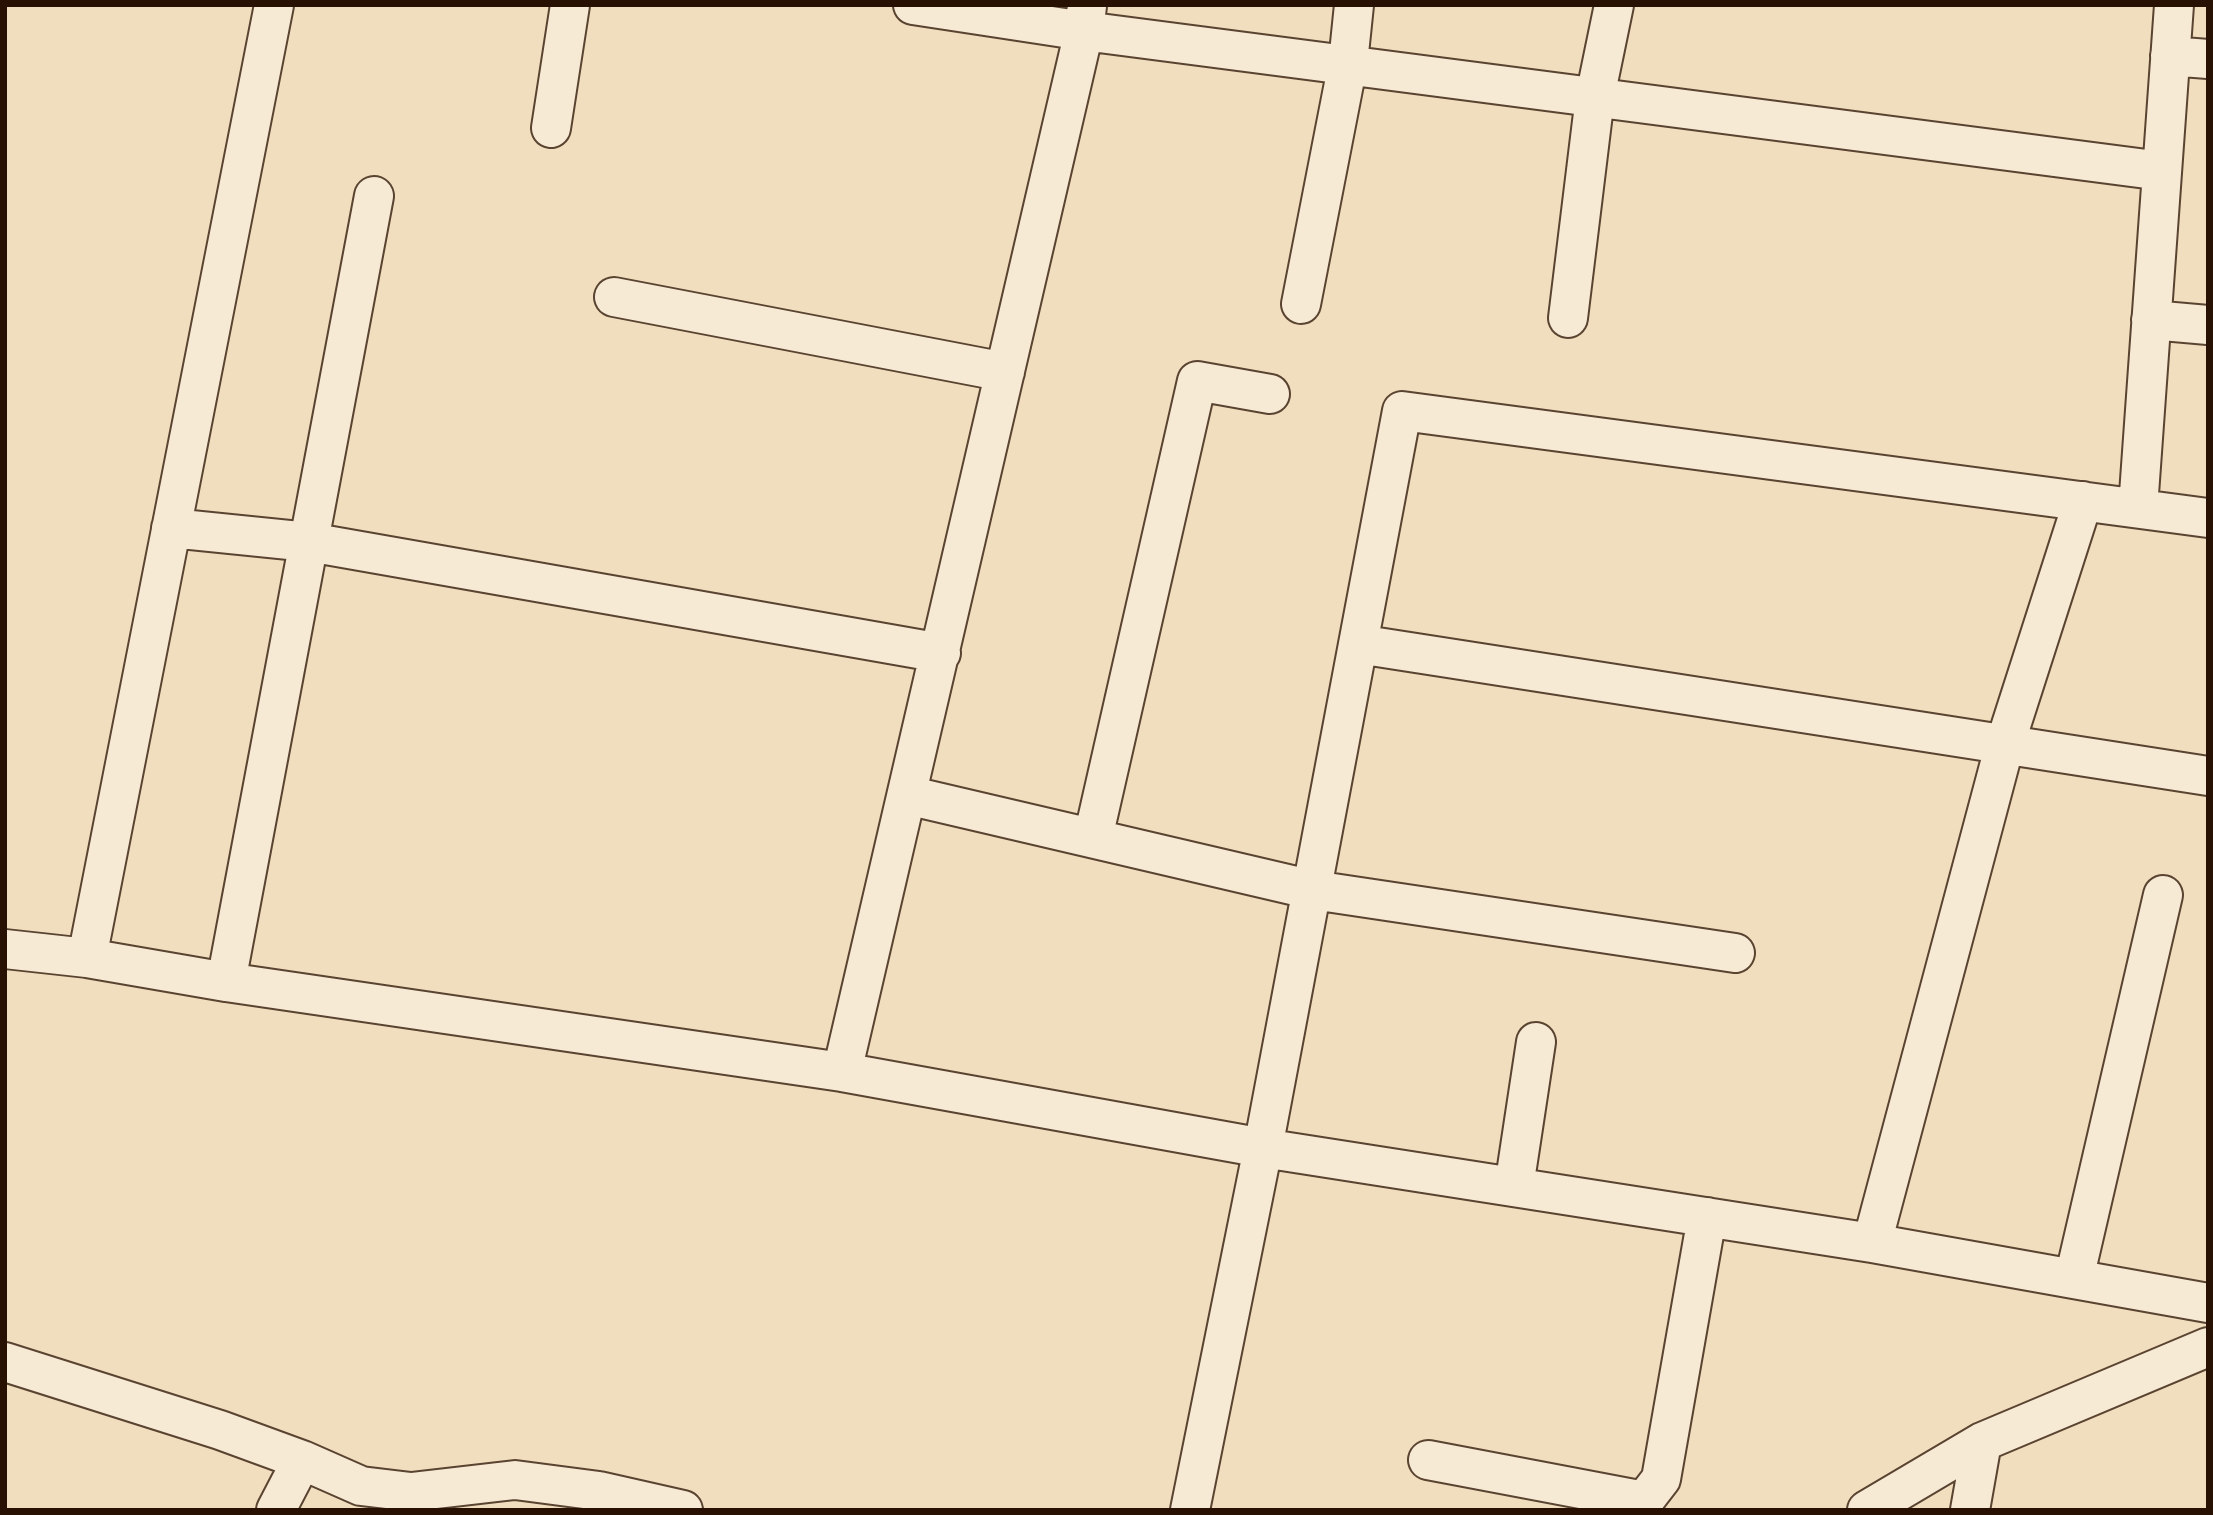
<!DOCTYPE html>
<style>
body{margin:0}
#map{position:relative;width:2213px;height:1515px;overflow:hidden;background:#f1debe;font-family:"IM FELL Double Pica",serif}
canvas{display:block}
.frame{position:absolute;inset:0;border:7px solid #281002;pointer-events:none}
</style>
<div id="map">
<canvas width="2213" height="1515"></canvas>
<div class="frame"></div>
</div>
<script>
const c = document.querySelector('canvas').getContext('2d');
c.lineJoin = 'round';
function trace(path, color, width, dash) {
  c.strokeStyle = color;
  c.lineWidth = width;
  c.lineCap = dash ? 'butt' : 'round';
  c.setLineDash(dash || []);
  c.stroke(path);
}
const minor = new Path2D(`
 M913,5L1084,31L2162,171
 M2170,56L2208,59
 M551,128L570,5
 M614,297L1005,372
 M1301,304L1348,63L1354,5
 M1568,318L1595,97L1614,5
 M2151,320L2208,325
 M2138,508L2174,5
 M171,528L309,542L941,653
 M1358,644L2208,776
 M907,795L1313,890L1735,953
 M1093,838L1197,381L1270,394
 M5,949L87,958L226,982L842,1072L1263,1148L1872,1243L2208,1303
 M87,958L274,5
 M226,982L374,196
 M842,1072L1084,31L1087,6
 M1514,1187L1536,1042
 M1872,1243L2005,744L2083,501
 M2074,1279L2163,895
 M5,1362L220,1430L302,1460L361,1486L411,1492L515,1480L599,1491L683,1510
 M1428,1460L1644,1501L1661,1479L1707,1217
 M276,1510L302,1460
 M1190,1510L1263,1148L1402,411L2208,518
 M1867,1510L1982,1442L2208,1347
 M1970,1510L1982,1442`);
trace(minor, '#5a4431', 42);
trace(minor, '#f6ead5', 38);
</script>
